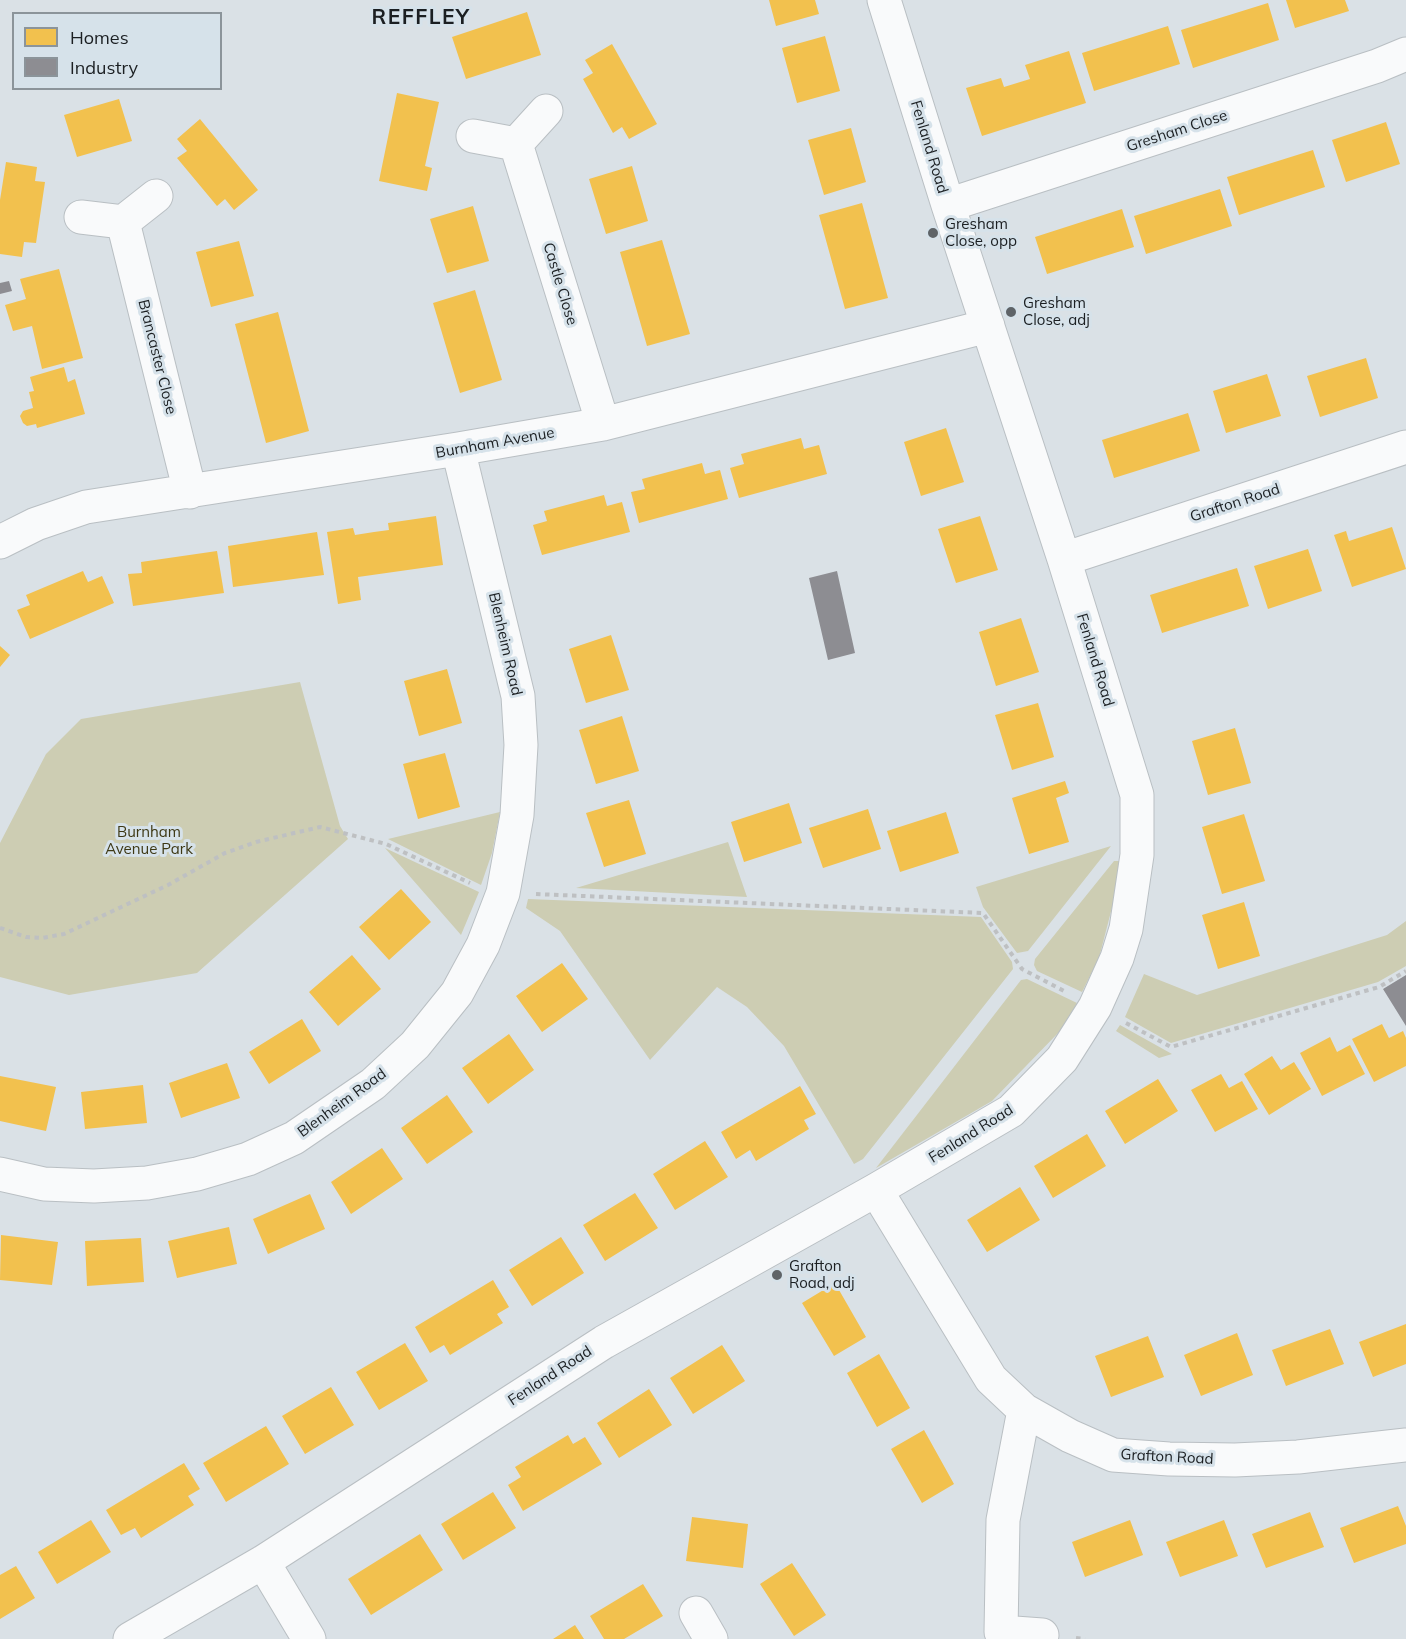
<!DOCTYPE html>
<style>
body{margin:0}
#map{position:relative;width:1406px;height:1639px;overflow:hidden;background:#dae1e6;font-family:Mulish,sans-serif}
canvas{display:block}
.legend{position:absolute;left:12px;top:12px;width:210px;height:78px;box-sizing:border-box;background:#d6e2ea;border:2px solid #8b949a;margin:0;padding:8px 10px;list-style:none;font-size:18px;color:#1b1f22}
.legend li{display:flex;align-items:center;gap:12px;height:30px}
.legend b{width:30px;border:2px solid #8b949a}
</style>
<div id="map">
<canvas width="1406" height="1639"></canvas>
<ul class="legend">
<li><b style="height:16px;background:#f2c14e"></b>Homes</li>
<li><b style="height:16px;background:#8d8d92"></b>Industry</li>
</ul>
</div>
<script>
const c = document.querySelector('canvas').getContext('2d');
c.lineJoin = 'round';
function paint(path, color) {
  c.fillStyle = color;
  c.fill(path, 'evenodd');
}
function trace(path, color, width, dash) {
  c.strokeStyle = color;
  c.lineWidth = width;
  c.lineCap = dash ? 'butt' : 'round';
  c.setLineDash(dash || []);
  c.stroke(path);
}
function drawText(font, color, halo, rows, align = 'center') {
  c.font = font + ' Mulish,sans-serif';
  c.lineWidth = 6;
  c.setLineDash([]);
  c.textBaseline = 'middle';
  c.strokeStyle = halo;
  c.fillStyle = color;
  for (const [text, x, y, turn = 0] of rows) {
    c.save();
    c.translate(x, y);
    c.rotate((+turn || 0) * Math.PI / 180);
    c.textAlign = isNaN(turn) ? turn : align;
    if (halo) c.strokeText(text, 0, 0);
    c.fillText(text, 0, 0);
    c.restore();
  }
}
paint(new Path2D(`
 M300,682L340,826L348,839L197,973L69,995L0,977V843L46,754L81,719Z
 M500,812L492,853L481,885L388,839Z
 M728,842L747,897L576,888Z
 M1111,846L1028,951L1017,953L983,907L976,887Z
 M385,848L479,892L461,935Z
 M1114,861H1120L1116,892L1099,958L1082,992L1037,971L1034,965L1035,959Z
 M528,899L981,917L1012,962L1013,969L863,1159L854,1164L784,1046L747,1007L717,987L650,1060L560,931L526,908Z
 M1406,921V966L1378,982L1171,1043L1125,1017L1144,974L1197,995L1387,935Z
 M1027,979L1077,1003L1061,1030L992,1101L876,1168L1021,980Z
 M1120,1025L1172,1054L1159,1058L1116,1031Z`), '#cdcdb3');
paint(new Path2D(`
 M769,0H815L819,14L776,26Z
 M1286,0H1345L1349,11L1295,28Z
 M1268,3L1279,40L1193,68L1181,30Z
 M527,12L541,55L466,79L452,37Z
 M1168,26L1180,64L1094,91L1082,53Z
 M825,36L840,91L797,103L782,48Z
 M612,44L657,124L629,139L622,127L613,133L583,79L593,73L585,60Z
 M1069,51L1086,103L982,136L966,88L1001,78L1004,87L1030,79L1025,65Z
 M397,93L439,102L425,166L432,168L427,191L379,181Z
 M119,99L132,141L77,157L64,115Z
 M200,119L258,190L234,210L225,199L217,206L177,158L187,151L177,139Z
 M1386,122L1400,164L1346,182L1332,140Z
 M851,128L866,182L824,195L808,140Z
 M1313,150L1325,187L1239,215L1227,177Z
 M6,162L37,167L35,181L45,182L36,243L24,242L22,257L0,254V200Z
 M632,166L648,221L606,234L589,179Z
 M1220,189L1232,226L1146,254L1134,216Z
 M862,203L888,298L845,309L819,215Z
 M473,206L489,261L447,273L430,219Z
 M1122,209L1134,247L1047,274L1035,237Z
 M662,240L690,334L647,346L620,252Z
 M239,241L254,296L211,307L196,252Z
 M59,269L83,358L42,369L32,326L13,331L5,305L26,299L20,279Z
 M475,290L502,380L460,393L433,303Z
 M278,312L309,431L266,443L235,324Z
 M1366,358L1378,398L1320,417L1307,376Z
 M64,367L68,382L75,379L85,414L37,428L36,424L27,426L23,423L20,416L23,411L33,408L29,392L34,391L30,377Z
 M1267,374L1281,416L1226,433L1213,391Z
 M1188,413L1200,451L1114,478L1102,440Z
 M946,428L964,482L921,496L904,442Z
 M801,438L804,449L819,445L827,474L739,498L730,468L744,464L741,454Z
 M702,463L705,474L720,470L728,499L639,523L631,492L645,489L642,479Z
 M604,495L607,506L622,502L630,532L542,555L533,525L547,521L544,511Z
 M436,516L443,565L358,577L361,600L338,604L327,532L353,528L355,535L374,532L389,530L388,523Z
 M980,516L998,570L956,583L938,529Z
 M1392,527L1406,569L1352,587L1334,535L1346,531L1349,541Z
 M317,532L324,575L233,587L228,546Z
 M1308,549L1322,591L1268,609L1254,566Z
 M217,551L224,593L133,606L128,574L142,573L141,562Z
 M1237,568L1249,606L1162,633L1150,595Z
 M83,571L88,582L102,576L114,603L30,639L17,610L30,605L26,595Z
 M1021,618L1039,672L996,686L979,632Z
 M611,635L629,690L586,703L569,649Z
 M0,646L10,655L0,667Z
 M447,669L462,723L419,736L404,681Z
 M1038,703L1054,757L1012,770L995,715Z
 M622,716L639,771L596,784L579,730Z
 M1235,728L1251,783L1208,795L1192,741Z
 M445,753L460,807L418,819L403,764Z
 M1065,781L1069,793L1056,798L1069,842L1029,854L1012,798Z
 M629,800L646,854L604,867L586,813Z
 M789,803L802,843L744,862L731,822Z
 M868,809L881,849L823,868L809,828Z
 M946,812L959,853L900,872L887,831Z
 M1244,814L1265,881L1222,894L1202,827Z
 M401,889L431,922L389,960L359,927Z
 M1244,902L1260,956L1218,969L1202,915Z
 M352,955L381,989L338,1026L309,992Z
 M562,963L588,999L542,1032L516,996Z
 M302,1019L321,1051L269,1084L249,1052Z
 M1382,1024L1389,1038L1403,1031L1406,1038V1066L1374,1082L1352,1039Z
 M509,1034L534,1070L488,1104L462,1068Z
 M1330,1037L1337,1052L1350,1045L1365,1074L1322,1096L1300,1053Z
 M1272,1056L1281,1070L1294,1062L1311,1089L1269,1115L1244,1074Z
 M227,1063L240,1098L181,1118L169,1083Z
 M1221,1074L1229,1088L1242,1081L1258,1109L1215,1132L1191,1090Z
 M0,1076L56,1087L46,1131L0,1121Z
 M1158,1079L1178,1111L1125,1144L1105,1111Z
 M143,1085L147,1123L85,1129L81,1092Z
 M800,1086L816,1114L804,1120L809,1129L756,1161L750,1150L736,1159L721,1132Z
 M447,1095L473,1132L427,1164L401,1128Z
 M1087,1134L1106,1166L1053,1198L1034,1166Z
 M705,1141L728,1177L675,1210L653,1174Z
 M382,1148L403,1179L351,1214L331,1182Z
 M1020,1187L1040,1220L987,1252L967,1220Z
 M635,1193L658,1228L605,1261L583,1225Z
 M310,1194L325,1229L268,1254L253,1219Z
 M229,1227L237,1264L177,1278L168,1241Z
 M1,1235L58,1242L52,1285L0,1280Z
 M561,1237L584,1273L532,1306L509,1270Z
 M141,1238L144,1282L87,1286L85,1241Z
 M493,1280L509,1307L497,1314L503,1323L450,1355L444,1345L430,1353L415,1327Z
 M835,1283L866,1337L834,1356L802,1303Z
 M1406,1324V1364L1373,1377L1359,1342Z
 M1330,1329L1344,1364L1286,1386L1272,1350Z
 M1237,1333L1253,1375L1201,1396L1184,1355Z
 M1148,1336L1164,1377L1111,1397L1095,1356Z
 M405,1343L428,1381L379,1410L356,1372Z
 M722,1345L745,1381L693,1414L670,1378Z
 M879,1354L910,1408L877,1427L847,1373Z
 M331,1387L354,1425L305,1454L282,1416Z
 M649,1389L672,1425L619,1458L597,1423Z
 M266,1426L289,1464L226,1502L203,1463Z
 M924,1430L954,1484L922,1503L891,1449Z
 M568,1435L573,1444L585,1437L602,1464L523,1511L508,1485L521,1477L515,1467Z
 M184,1463L200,1489L188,1496L194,1505L141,1538L135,1528L121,1535L106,1510Z
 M493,1492L516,1528L463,1560L441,1524Z
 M1398,1506L1406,1526V1544L1354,1563L1340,1528Z
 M1310,1512L1324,1547L1266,1568L1252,1534Z
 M692,1517L748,1524L743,1568L686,1561Z
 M91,1520L111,1552L57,1584L38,1552Z
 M1130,1520L1143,1555L1085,1577L1072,1542Z
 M1224,1520L1238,1556L1180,1577L1166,1542Z
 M420,1534L443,1570L371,1615L348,1579Z
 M792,1563L826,1615L794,1636L760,1584Z
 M16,1566L35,1598L0,1619V1575Z
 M643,1584L663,1616L624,1639H604L590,1616Z
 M575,1625L584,1639H553Z`), '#f2c14e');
paint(new Path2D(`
 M9,281L12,291L0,294V283Z
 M837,571L855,653L828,660L809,578Z
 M1406,975V1026L1383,989Z`), '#8d8d92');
const minor = new Path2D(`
 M473,136L516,144L546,111
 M516,144L603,424
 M948,205L1377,66L1406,54
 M81,217L123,222L156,196
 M123,222L190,492
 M0,542L36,524L86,507L458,449L603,424L988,326
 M1064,559L1406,447
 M0,1174L44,1184L94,1186L147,1183L197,1174L248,1159L294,1138L373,1084L415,1045L457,993L483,945L503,893L517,815L521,745L518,696L458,449
 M876,1190L991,1379L1024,1410L1070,1436L1113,1455L1169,1459L1235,1460L1298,1457L1406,1445
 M1024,1410L1003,1520L1001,1632L1042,1635
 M263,1562L309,1639
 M696,1613L711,1639
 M130,1639L263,1562L604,1342L876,1190L1011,1111L1062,1059L1095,1007L1117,958L1126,929L1137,855V795L1064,559L948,205L884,0`);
trace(minor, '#b9bfc3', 35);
trace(new Path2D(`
 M536,894L983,913L1022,969L1066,992
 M0,928L26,937L42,938L64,934L168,885L225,853L256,842L320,827L386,844L470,883
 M1126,1023L1171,1047L1379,987L1406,971
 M1076,1638L1085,1639`), '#bec0c2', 4, [4.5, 4.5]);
trace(minor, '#f9fafb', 33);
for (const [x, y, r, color] of [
 [933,233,6,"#5e6367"],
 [1011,312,6,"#5e6367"],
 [777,1275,6,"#5e6367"]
]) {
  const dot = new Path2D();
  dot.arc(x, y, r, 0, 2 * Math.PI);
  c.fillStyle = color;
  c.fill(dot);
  trace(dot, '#d6e2ea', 2);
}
drawText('15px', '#1b1f22', '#d6e2ea', [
 ["Gresham Close",1177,131,-18],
 ["Fenland Road",929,147,73],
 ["Castle Close",560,284,73],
 ["Brancaster Close",157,357,76],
 ["Burnham Avenue",495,443,-10],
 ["Grafton Road",1235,503,-18],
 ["Blenheim Road",505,644,77],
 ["Fenland Road",1095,660,73],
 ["Blenheim Road",342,1103,-36],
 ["Fenland Road",971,1134,-32],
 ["Fenland Road",550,1376,-33],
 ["Grafton Road",1167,1457,3]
]);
drawText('15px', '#1b1f22', '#d6e2ea', [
 ["Gresham",945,224],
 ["Close, opp",945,241],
 ["Gresham",1023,303],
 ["Close, adj",1023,320],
 ["Grafton",789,1266],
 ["Road, adj",789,1283]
], 'left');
drawText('15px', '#3d3814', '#d6e2ea', [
 ["Burnham",149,832],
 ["Avenue Park",149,849]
]);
c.letterSpacing = '1.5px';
drawText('bold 21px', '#1b1f22', '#d6e2ea', [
 ["REFFLEY",421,18]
]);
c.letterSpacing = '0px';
</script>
